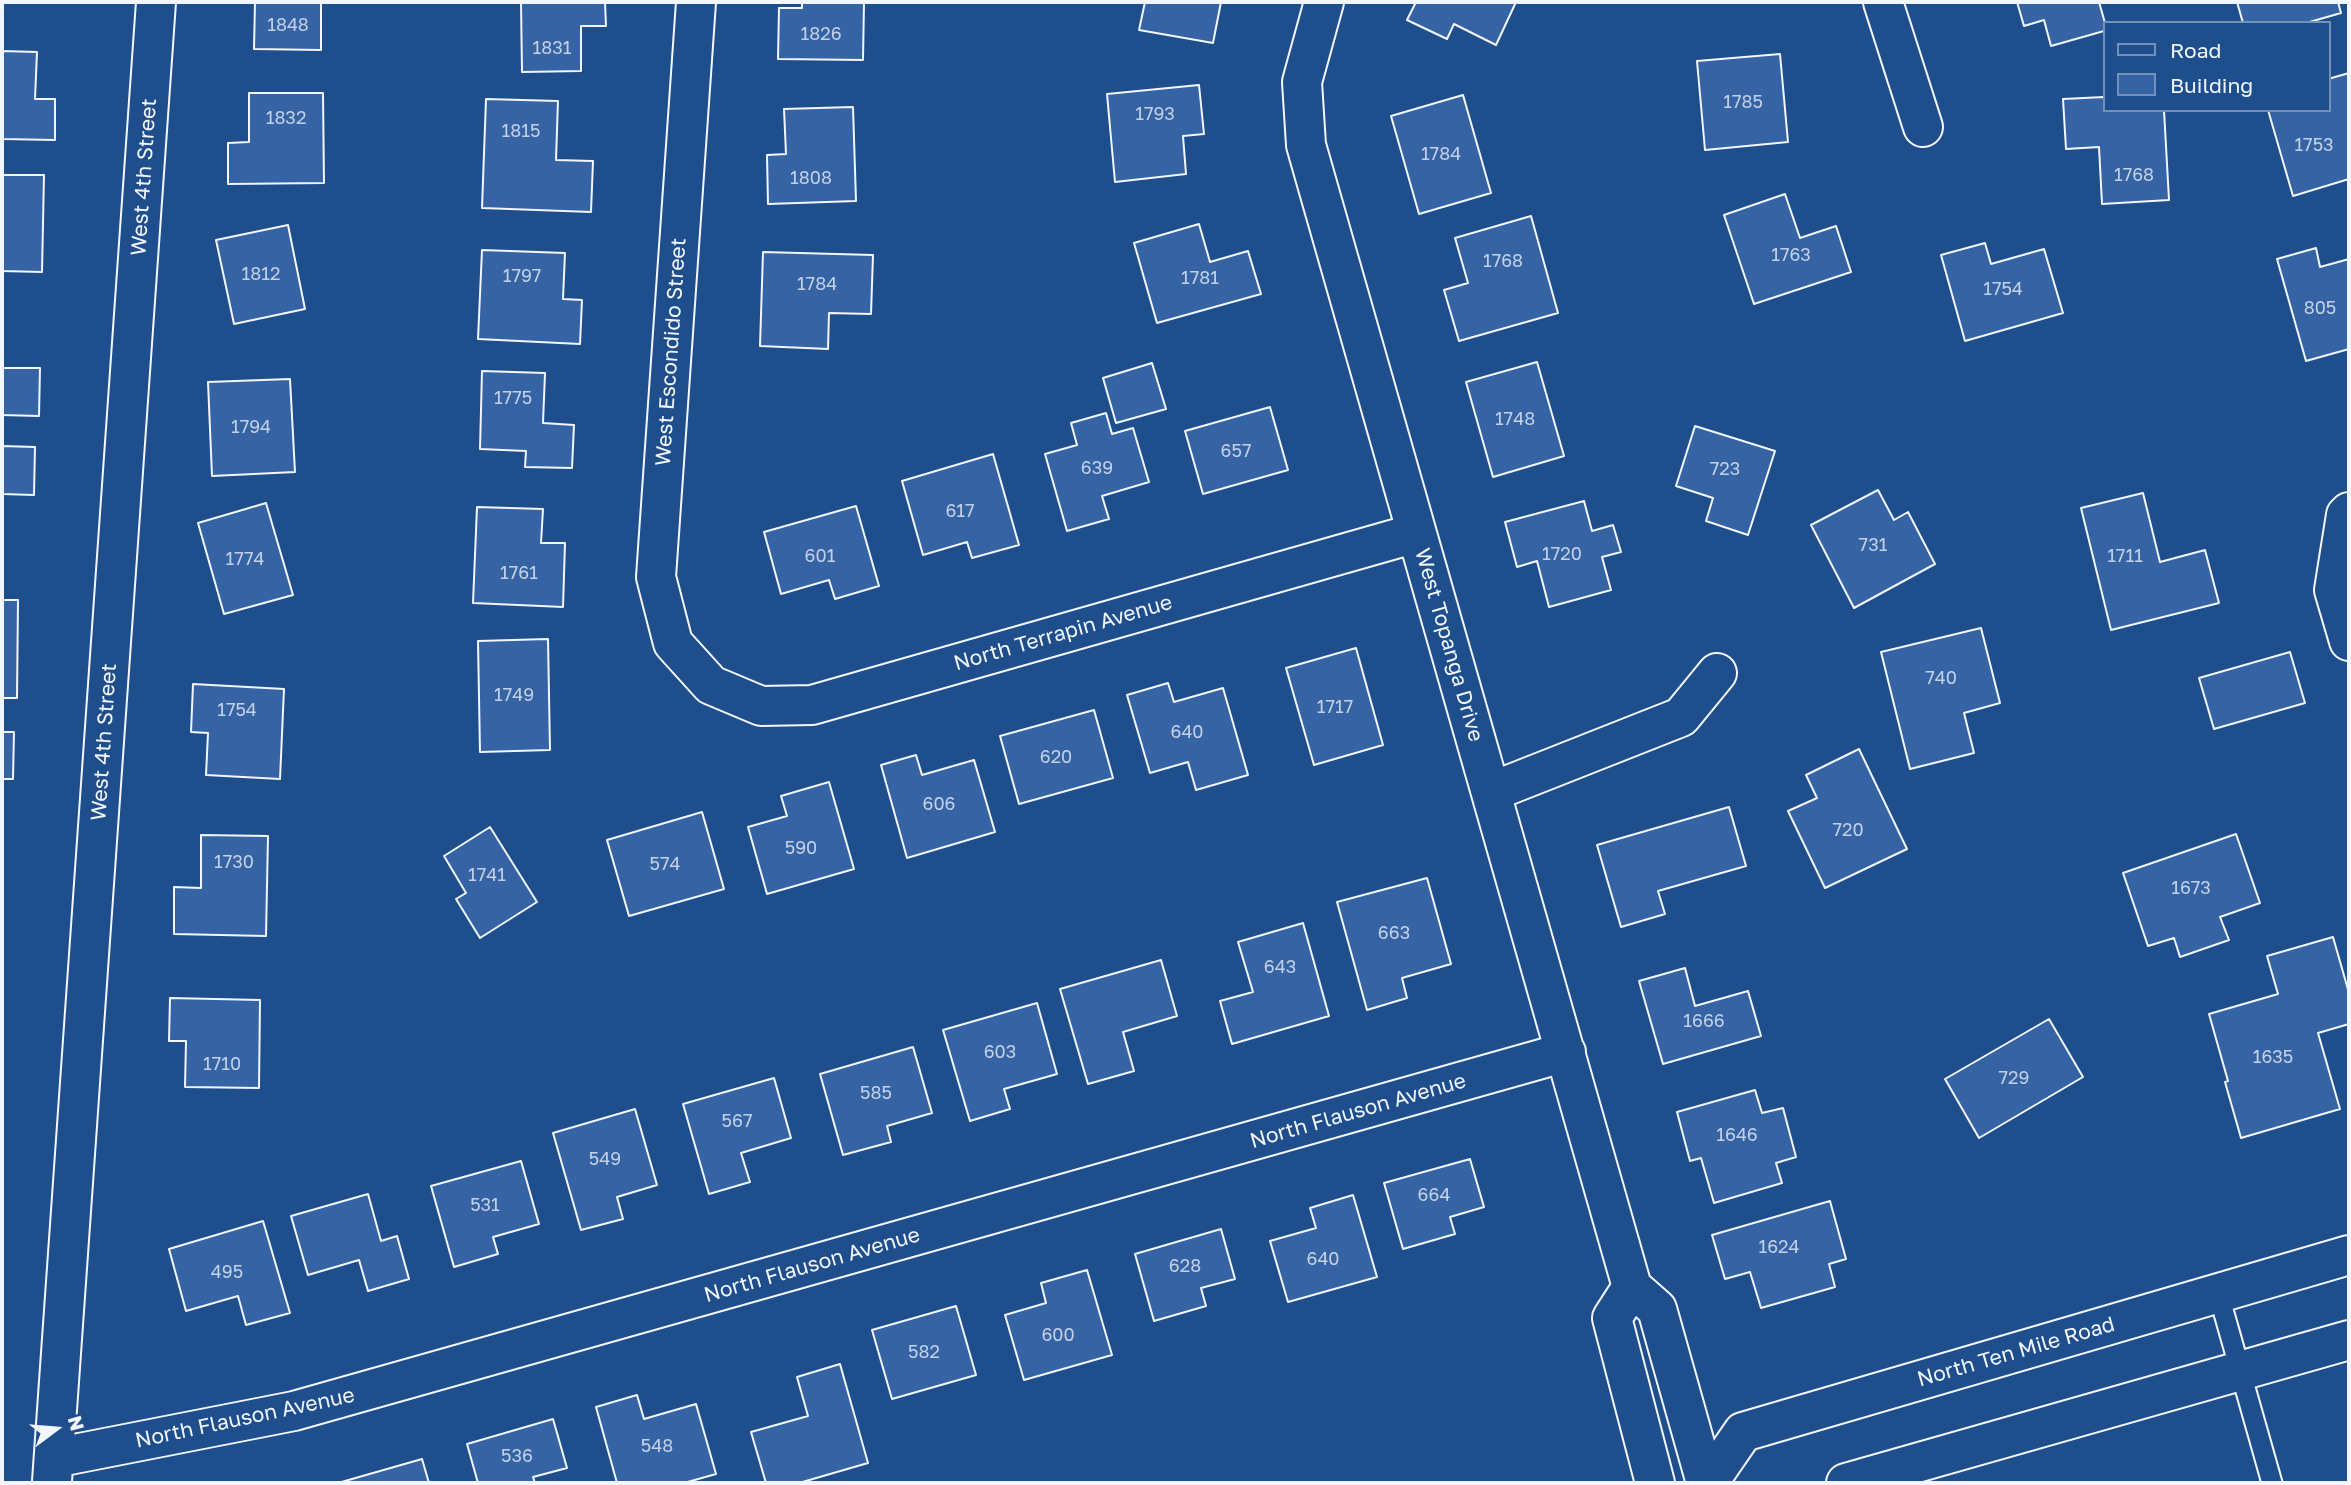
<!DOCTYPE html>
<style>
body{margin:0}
#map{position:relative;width:2351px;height:1485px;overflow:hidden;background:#1f4e8c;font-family:"Golos Text",sans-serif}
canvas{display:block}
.frame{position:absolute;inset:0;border:4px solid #f2f6ff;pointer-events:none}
.legend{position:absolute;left:2103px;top:21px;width:228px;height:91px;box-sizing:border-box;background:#1f4e8c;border:2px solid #7391ba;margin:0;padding:9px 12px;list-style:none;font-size:21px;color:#f2f6ff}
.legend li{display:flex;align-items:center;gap:14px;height:35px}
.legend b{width:35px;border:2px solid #7391ba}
.north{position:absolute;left:21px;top:1394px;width:70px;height:70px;-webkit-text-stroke:5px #1f4e8c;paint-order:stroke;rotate:74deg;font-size:19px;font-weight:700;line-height:28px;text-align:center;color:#f2f6ff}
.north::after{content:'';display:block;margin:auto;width:24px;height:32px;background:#f2f6ff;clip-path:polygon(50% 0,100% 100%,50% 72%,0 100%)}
</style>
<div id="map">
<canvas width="2351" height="1485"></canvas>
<div class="frame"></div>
<ul class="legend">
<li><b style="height:9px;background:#1f4e8c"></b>Road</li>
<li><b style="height:19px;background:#3563a3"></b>Building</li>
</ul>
<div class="north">N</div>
</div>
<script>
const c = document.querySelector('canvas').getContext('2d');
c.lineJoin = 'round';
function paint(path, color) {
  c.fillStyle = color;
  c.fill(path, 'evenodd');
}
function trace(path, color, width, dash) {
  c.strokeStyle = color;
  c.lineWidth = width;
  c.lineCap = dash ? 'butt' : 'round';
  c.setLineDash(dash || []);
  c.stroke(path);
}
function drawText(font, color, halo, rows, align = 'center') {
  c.font = font + ' "Golos Text",sans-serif';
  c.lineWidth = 5;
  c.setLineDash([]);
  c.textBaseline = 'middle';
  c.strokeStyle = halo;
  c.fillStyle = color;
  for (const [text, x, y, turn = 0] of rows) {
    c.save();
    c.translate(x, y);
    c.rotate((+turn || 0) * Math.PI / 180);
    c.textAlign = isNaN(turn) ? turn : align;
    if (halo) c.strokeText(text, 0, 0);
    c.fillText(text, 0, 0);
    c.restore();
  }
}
const building = new Path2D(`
 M255,2H321V50L254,49Z
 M521,2H605L606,26H581V71L522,72Z
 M802,2H864L863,60L778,59L779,8H802Z
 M1145,2H1221L1213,43L1139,30Z
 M1416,2H1516L1496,45L1454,24L1447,39L1407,20Z
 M2017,2H2099L2105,23L2104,31L2051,46L2044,20L2024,26Z
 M2237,2H2338L2341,13L2306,23H2243Z
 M2,51L37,52L35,99H55V140L2,139Z
 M1780,54L1788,142L1705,150L1697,61Z
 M2349,73V179L2293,196L2268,110H2328V79Z
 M1199,85L1204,134L1183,136L1186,174L1115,182L1107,94Z
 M249,93H323L324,183L228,184V143L249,142Z
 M1463,95L1491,193L1419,214L1391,116Z
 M2104,97V110H2164L2169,200L2102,204L2099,147L2066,149L2063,99Z
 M486,99L558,101L556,160L593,161L591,212L482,208Z
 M853,107L856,201L768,204L767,155L786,154L784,109Z
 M2,175H44L42,272L2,271Z
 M1785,194L1800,238L1836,226L1851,272L1754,304L1724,215Z
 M1531,216L1558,313L1459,341L1444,290L1468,283L1455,238Z
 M1199,224L1210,262L1248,251L1261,294L1157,323L1134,243Z
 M288,225L305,309L234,324L216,240Z
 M1985,243L1991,264L2044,249L2063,313L1965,341L1941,255Z
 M2316,248L2320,267L2349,259V349L2306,361L2277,259Z
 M482,250L565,253L563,299L582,300L580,344L478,339Z
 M763,252L873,255L871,314L829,313L828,349L760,346Z
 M1537,362L1564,456L1493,477L1466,382Z
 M1152,363L1166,409L1116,423L1103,378Z
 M2,368H40L39,416L2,415Z
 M482,371L545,373L543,423L574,425L572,468L525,467L526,451L480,449Z
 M290,379L295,472L212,476L208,382Z
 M1270,407L1288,470L1203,494L1185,431Z
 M1106,413L1112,434L1133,428L1149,482L1102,496L1109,519L1067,531L1045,454L1077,445L1071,423Z
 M1695,426L1775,451L1748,535L1706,521L1713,498L1676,486Z
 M2,446L35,447L34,495L2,494Z
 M993,454L1019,545L972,558L967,542L923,555L902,481Z
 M1878,490L1894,520L1908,512L1935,564L1854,608L1811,525Z
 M2143,493L2160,562L2205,550L2219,603L2111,630L2081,508Z
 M1584,501L1592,531L1613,525L1621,552L1602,557L1611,590L1549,607L1537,561L1517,567L1505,522Z
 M266,503L293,595L224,614L198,523Z
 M856,506L879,586L835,599L829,580L781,594L764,532Z
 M477,507L543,509L541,543H565L563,607L473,603Z
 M2,600H18L17,698H2Z
 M1981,628L2000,703L1964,713L1974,753L1910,769L1881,652Z
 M548,639L550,750L480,752L478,641Z
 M1356,648L1383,745L1314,765L1286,668Z
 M2290,652L2305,703L2214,729L2199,678Z
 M1168,683L1174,702L1223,688L1248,775L1196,790L1188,762L1150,773L1127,695Z
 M193,684L284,689L280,779L206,775L208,733L191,732Z
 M1094,710L1113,778L1019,804L1000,736Z
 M2,732H14L13,779H2Z
 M1859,749L1907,849L1825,888L1788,811L1817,798L1806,775Z
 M916,755L922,775L974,760L995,832L907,858L881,765Z
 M829,782L854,869L767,894L748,827L787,816L781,796Z
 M1729,807L1746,866L1658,891L1665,914L1621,927L1597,845Z
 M702,812L724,889L629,916L607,840Z
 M490,827L537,902L480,938L456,899L466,893L444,856Z
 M2236,834L2260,903L2220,917L2229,940L2180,957L2174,938L2148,946L2123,873Z
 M201,835L268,836L266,936L174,934V887L201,888Z
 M1427,878L1451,964L1402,978L1407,998L1367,1010L1337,902Z
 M1303,923L1329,1016L1232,1044L1220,1001L1253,992L1238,942Z
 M2333,937L2349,993V1024L2318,1033L2340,1109L2241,1138L2225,1082L2228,1081L2209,1014L2278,994L2267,956Z
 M1161,960L1177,1016L1123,1032L1134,1071L1088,1084L1060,989Z
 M1685,968L1695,1006L1748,991L1761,1036L1663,1064L1639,981Z
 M170,998L260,1000L259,1088L185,1087L186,1041H169Z
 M1037,1003L1057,1074L1004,1089L1010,1109L970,1121L943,1030Z
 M2049,1019L2083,1077L1979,1138L1945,1079Z
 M913,1047L932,1113L887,1126L891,1142L843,1155L820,1074Z
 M774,1078L791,1138L741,1153L750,1182L709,1194L683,1104Z
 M1755,1090L1762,1113L1783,1108L1796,1157L1776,1163L1782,1183L1714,1203L1701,1158L1690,1161L1677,1112Z
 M635,1109L657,1185L617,1197L623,1219L581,1230L553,1133Z
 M1470,1159L1484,1207L1450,1217L1455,1234L1403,1249L1384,1183Z
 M521,1161L539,1224L493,1237L498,1254L454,1267L431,1186Z
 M368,1194L381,1241L397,1236L409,1279L368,1291L359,1260L308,1275L291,1216Z
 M1353,1195L1377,1277L1288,1302L1270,1241L1316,1228L1310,1208Z
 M1830,1201L1846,1259L1829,1264L1835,1287L1761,1308L1750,1272L1725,1279L1712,1235Z
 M263,1221L290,1313L246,1325L238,1296L186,1311L169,1249Z
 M1221,1229L1235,1279L1201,1288L1206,1306L1154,1321L1135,1254Z
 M1087,1270L1112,1355L1024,1380L1005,1315L1046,1303L1041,1283Z
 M956,1306L976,1375L892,1399L872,1330Z
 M840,1364L868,1463L799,1483H766L751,1432L808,1416L797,1377Z
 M637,1395L644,1419L696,1404L716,1474L684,1483H617L596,1407Z
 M553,1419L567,1468L533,1477L535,1483H478L467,1444Z
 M422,1459L429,1483H338Z`);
paint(building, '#3563a3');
trace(building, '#f2f6ff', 2);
const service = new Path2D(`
 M2218,1292L2272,1483`);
const minor = new Path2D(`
 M696,2L656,577L673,643L711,685L761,706L812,705L1416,533
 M1324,2L1302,82L1306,145L1632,1287
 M1883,2L1923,127
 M2349,512L2346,515L2334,590L2349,641
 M1491,792L1681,717L1717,673
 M54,1458L294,1411L1566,1052
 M52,1481L156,2
 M1655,1483L1612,1318L1632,1287L1657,1309L1706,1483`);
const secondary = new Path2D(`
 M1708,1483L1743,1432L2349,1255
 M1846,1483L2349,1340`);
trace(service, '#f2f6ff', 23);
trace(minor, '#f2f6ff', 42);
trace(secondary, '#f2f6ff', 42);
trace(service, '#1f4e8c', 19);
trace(minor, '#1f4e8c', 38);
trace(secondary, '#1f4e8c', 38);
drawText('18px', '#c3d1e8', null, [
 ["1848",288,25],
 ["1826",821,34],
 ["1831",552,48],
 ["1785",1743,102],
 ["1793",1155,114],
 ["1832",286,118],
 ["1815",521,131],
 ["1753",2314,145],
 ["1784",1441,154],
 ["1768",2134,175],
 ["1808",811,178],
 ["1763",1791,255],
 ["1768",1503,261],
 ["1812",261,274],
 ["1797",522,276],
 ["1781",1200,278],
 ["1784",817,284],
 ["1754",2003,289],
 ["805",2320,308],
 ["1775",513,398],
 ["1748",1515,419],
 ["1794",251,427],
 ["657",1236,451],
 ["639",1097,468],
 ["723",1725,469],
 ["617",960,511],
 ["731",1873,545],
 ["1720",1562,554],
 ["601",820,556],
 ["1711",2125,556],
 ["1774",245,559],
 ["1761",519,573],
 ["740",1941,678],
 ["1749",514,695],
 ["1717",1335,707],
 ["1754",237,710],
 ["640",1187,732],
 ["620",1056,757],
 ["606",939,804],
 ["720",1848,830],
 ["590",801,848],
 ["1730",234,862],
 ["574",665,864],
 ["1741",487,875],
 ["1673",2191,888],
 ["663",1394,933],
 ["643",1280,967],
 ["1666",1704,1021],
 ["603",1000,1052],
 ["1635",2273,1057],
 ["1710",222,1064],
 ["729",2014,1078],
 ["585",876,1093],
 ["567",737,1121],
 ["1646",1737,1135],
 ["549",605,1159],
 ["664",1434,1195],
 ["531",485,1205],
 ["1624",1779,1247],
 ["640",1323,1259],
 ["628",1185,1266],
 ["495",227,1272],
 ["600",1058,1335],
 ["582",924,1352],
 ["548",657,1446],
 ["536",517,1456]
]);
drawText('21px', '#f2f6ff', '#1f4e8c', [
 ["West 4th Street",144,177,-86],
 ["West Escondido Street",671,352,-86],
 ["North Terrapin Avenue",1063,633,-16],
 ["West Topanga Drive",1449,645,74],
 ["West 4th Street",104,742,-86],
 ["North Flauson Avenue",1358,1111,-16],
 ["North Flauson Avenue",812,1265,-16],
 ["North Ten Mile Road",2016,1352,-16],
 ["North Flauson Avenue",245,1418,-12]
]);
</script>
